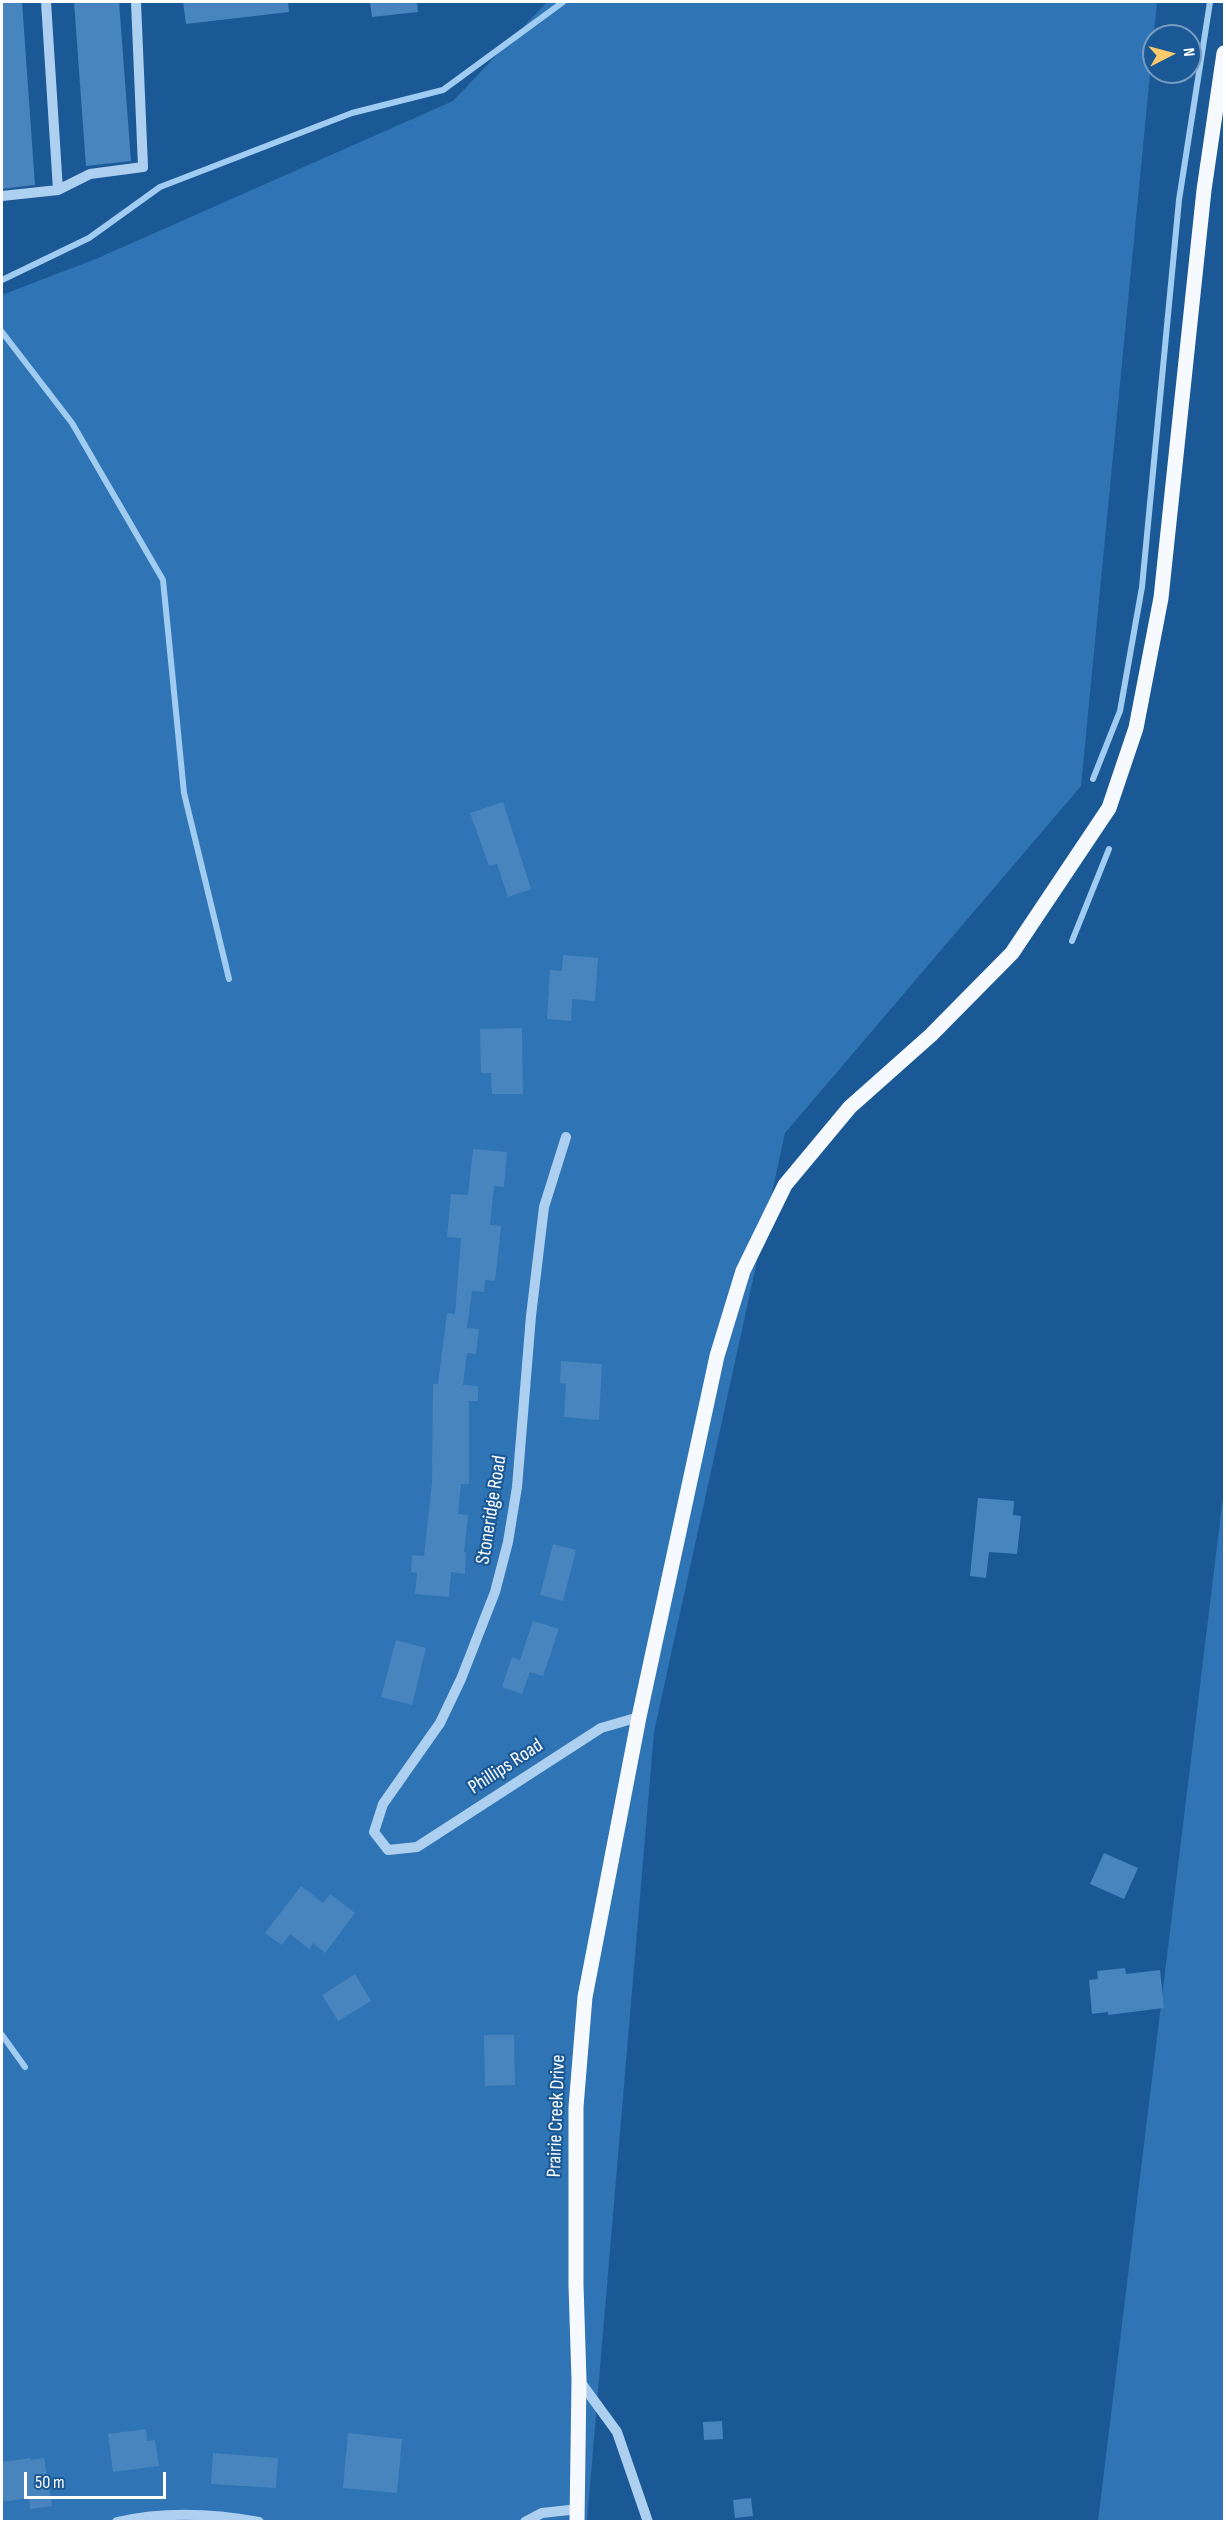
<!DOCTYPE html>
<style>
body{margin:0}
#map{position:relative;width:1226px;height:2523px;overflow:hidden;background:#1b5996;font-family:"Sofia Sans Condensed",sans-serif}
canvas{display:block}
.frame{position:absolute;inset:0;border:3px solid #fff;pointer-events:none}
.north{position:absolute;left:1142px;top:24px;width:60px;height:60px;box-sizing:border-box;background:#1b5996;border:2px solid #769bc0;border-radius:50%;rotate:84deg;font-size:16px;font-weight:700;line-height:24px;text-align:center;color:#fff}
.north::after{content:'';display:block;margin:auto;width:21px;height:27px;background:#ffca6c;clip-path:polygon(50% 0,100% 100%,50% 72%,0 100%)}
.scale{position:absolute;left:24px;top:2472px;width:142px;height:27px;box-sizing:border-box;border:3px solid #fff;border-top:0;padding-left:8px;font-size:18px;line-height:21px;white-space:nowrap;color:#fff;-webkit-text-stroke:4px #1b5996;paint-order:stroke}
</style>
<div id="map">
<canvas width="1226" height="2523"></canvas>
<div class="frame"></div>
<div class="north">N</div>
<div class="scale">50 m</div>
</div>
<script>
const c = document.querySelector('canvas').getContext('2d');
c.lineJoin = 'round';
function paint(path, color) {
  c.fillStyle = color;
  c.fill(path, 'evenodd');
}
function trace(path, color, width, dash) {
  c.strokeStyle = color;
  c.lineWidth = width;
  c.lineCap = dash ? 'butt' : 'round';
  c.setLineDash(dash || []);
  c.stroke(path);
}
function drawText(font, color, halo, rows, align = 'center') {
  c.font = font + ' "Sofia Sans Condensed",sans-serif';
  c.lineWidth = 4.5;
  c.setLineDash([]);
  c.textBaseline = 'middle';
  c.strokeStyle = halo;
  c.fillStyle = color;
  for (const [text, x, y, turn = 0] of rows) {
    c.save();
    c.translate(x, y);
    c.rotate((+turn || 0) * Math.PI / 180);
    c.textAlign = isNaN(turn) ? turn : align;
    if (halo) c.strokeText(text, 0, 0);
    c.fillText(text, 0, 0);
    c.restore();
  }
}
paint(new Path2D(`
 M547,2H1157L1081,786L785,1133L654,1732L587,2521L2,2522V295L98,258L453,101Z
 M1224,1489V2521H1098Z`), '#2f74b4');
trace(new Path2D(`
 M2,280L89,238L160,187L352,113L443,90L563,2
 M2,332L72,423L163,580L184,793L229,979
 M1093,779L1120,711L1142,587L1179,200L1210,2
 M1072,941L1109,849
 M2,2035L25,2067`), '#a1ccf2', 6);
paint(new Path2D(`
 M2,2H22L35,185L2,189Z
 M74,2H119L131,161L86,166Z
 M183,2H288L289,12L186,24Z
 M370,2H417L418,12L372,17Z
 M503,802L531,889L508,897L497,864L489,866L470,813Z
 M563,955L598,958L595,1001L572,999L571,1021L547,1019L550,970L562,971Z
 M522,1028L523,1094H492L491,1073H481L480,1029Z
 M473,1149L507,1152L504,1187L494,1186L490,1225L501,1226L495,1281L485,1280L484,1292L472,1291L467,1328L479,1329L476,1354L467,1353L463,1385L478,1386V1401H469V1484H461L458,1514L468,1515L464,1552H466L465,1574L451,1572L449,1597L415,1594L417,1573L411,1572L412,1555L424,1556L432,1483L433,1384H438L447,1313L455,1314L461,1238L447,1237L451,1194L468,1195Z
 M561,1361L602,1364L599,1420L564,1417L566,1384L560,1383Z
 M978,1498L1014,1501L1013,1515L1021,1516L1017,1554L989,1552L986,1578L970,1576Z
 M553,1544L576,1550L563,1601L540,1595Z
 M533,1621L559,1629L543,1676L530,1672L522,1694L502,1687L512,1657L520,1660Z
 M396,1640L426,1648L412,1705L381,1697Z
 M1104,1853L1138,1868L1124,1899L1090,1884Z
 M301,1886L323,1903L330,1894L355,1913L325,1953L313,1943L309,1949L290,1934L282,1945L265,1933Z
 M1125,1968L1126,1974L1160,1970L1164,2008L1108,2015V2012L1092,2014L1089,1980L1098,1979L1097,1971Z
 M355,1974L371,2001L338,2021L322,1995Z
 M484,2035H514L515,2085L485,2086Z
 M722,2421L723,2439L704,2440L703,2422Z
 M146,2429L147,2441L155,2440L159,2466L113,2472L108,2434Z
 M348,2433L402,2439L397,2493L343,2488Z
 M213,2453L278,2458L276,2488L211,2484Z
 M31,2458V2460L44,2458L52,2506L30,2509L29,2498L2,2502V2462Z
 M751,2498L753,2516L735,2518L733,2500Z`), '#4885be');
trace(new Path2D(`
 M46,2L58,190
 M2,196L58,190L90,174L143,167L136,2
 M566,1137L544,1207L531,1316L517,1487L508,1542L495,1592L461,1679L440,1723L383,1804L374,1832L388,1850L417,1847L601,1728L639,1717
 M579,2380L617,2432L648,2522
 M117,2522C165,2511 211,2513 259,2522
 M525,2522L542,2513L578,2509`), '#add0f0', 10);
trace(new Path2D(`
 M577,2522L579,2380L576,2285V2107L585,1997L639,1717L717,1356L743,1271L785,1185L850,1107L931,1035L1012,953L1109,808L1136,728L1161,598L1204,190L1224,53`), '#f6faff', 15);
drawText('20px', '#fff', '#1b5996', [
 ["Stoneridge Road",492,1510,-81],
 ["Phillips Road",506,1767,-33],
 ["Prairie Creek Drive",557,2116,-88]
]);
</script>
